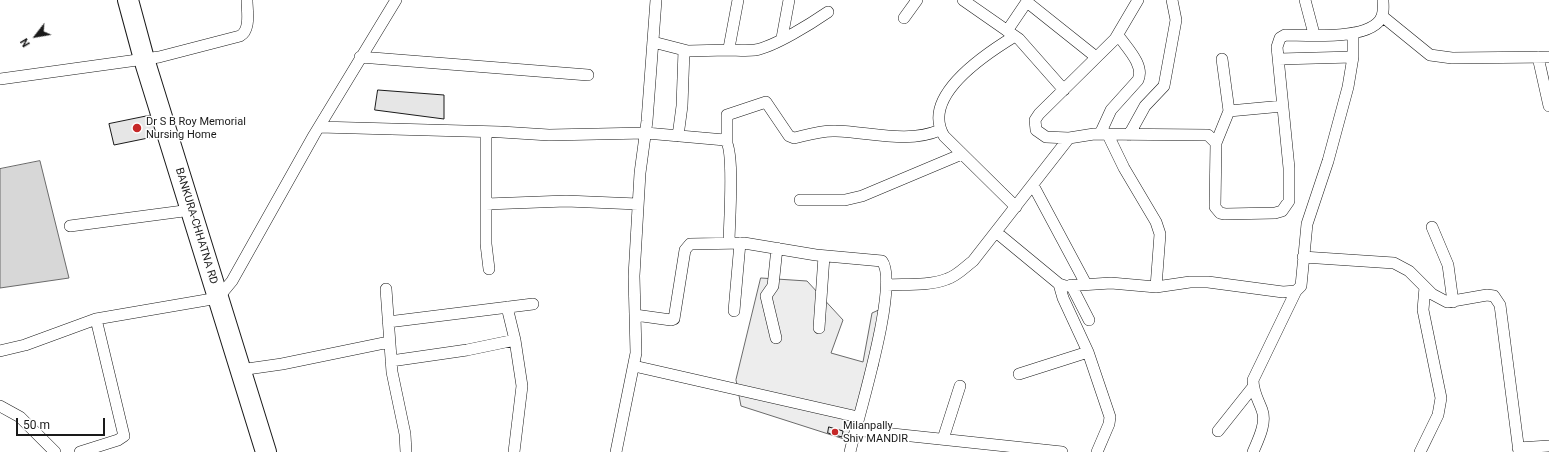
<!DOCTYPE html>
<style>
body{margin:0}
#map{position:relative;width:1549px;height:452px;overflow:hidden;background:#fff;font-family:Roboto,sans-serif}
canvas{display:block}
.north{position:absolute;left:16px;top:16px;width:40px;height:40px;-webkit-text-stroke:3px #fff;paint-order:stroke;rotate:239deg;font-size:11px;font-weight:700;line-height:16px;text-align:center;color:#1a1a1a}
.north::after{content:'';display:block;margin:auto;width:14px;height:18px;background:#1a1a1a;clip-path:polygon(50% 0,100% 100%,50% 72%,0 100%)}
.scale{position:absolute;left:16px;top:418px;width:89px;height:18px;box-sizing:border-box;border:2px solid #1a1a1a;border-top:0;padding-left:5px;font-size:12px;line-height:14px;white-space:nowrap;color:#1a1a1a;-webkit-text-stroke:3px #fff;paint-order:stroke}
</style>
<div id="map">
<canvas width="1549" height="452"></canvas>
<div class="north">N</div>
<div class="scale">50 m</div>
</div>
<script>
const c = document.querySelector('canvas').getContext('2d');
c.lineJoin = 'round';
function paint(path, color) {
  c.fillStyle = color;
  c.fill(path, 'evenodd');
}
function trace(path, color, width, dash) {
  c.strokeStyle = color;
  c.lineWidth = width;
  c.lineCap = dash ? 'butt' : 'round';
  c.setLineDash(dash || []);
  c.stroke(path);
}
function drawText(font, color, halo, rows, align = 'center') {
  c.font = font + ' Roboto,sans-serif';
  c.lineWidth = 3;
  c.setLineDash([]);
  c.textBaseline = 'middle';
  c.strokeStyle = halo;
  c.fillStyle = color;
  for (const [text, x, y, turn = 0] of rows) {
    c.save();
    c.translate(x, y);
    c.rotate((+turn || 0) * Math.PI / 180);
    c.textAlign = isNaN(turn) ? turn : align;
    if (halo) c.strokeText(text, 0, 0);
    c.fillText(text, 0, 0);
    c.restore();
  }
}
const built = new Path2D(`
 M761,278L807,281L843,320L831,353L863,362L872,313L883,308L878,366L851,430L844,439L741,406L736,380Z`);
paint(built, '#ededed');
trace(built, '#6a6a6a', 1);
const water = new Path2D(`
 M40,161L69,278L0,288V169Z`);
paint(water, '#d7d7d7');
trace(water, '#6a6a6a', 1);
const building = new Path2D(`
 M378,90L444,95V119L375,110Z
 M153,115L158,136L114,145L109,124Z
 M829,427L843,431L842,437L828,433Z`);
paint(building, '#e6e6e6');
trace(building, '#1a1a1a', 1);
const street = new Path2D(`
 M963,0L1019,39L1064,90
 M1138,0L1115,39L1039,114L1035,120L1036,130L1046,137L1069,138L1094,134L1208,135L1216,143L1215,207L1220,213L1225,214L1275,213L1282,211L1289,201V168L1277,47L1280,38L1285,35C1308,35 1373,41 1382,16C1384,11 1383,5 1383,0
 M1305,0L1314,34
 M1027,2L1096,57
 M1382,16L1430,55L1452,58L1549,57
 M904,18L917,0
 M1007,31L1028,0
 M1015,36C987,53 920,96 944,136L1016,207
 M782,38L789,0
 M653,42L688,51L727,50L729,48L738,0
 M727,50C736,50 746,51 755,50C774,47 812,23 828,12
 M360,57L588,75
 M1538,57L1549,106
 M1279,59L1353,57
 M0,79L159,57L240,36C251,30 247,11 247,0
 M1229,111L1283,106
 M319,127L501,132L549,135L646,133L725,140C735,149 729,226 729,243
 M486,132V244L489,269
 M1100,134L1111,110L1138,80C1145,65 1126,47 1118,35
 M1108,135L1124,168L1156,222L1160,234L1156,287
 M1129,135L1145,106L1164,86L1176,20L1172,0
 M678,136L682,106L684,50
 M727,143V115L766,102L789,136L794,138C807,135 822,130 836,131C870,132 908,144 940,130
 M1216,143L1229,111L1222,59
 M1033,185L1086,284
 M800,200H845L862,196L962,154
 M486,204L566,201L638,204
 M70,226L191,210
 M1432,227L1448,265L1453,302
 M996,232L1059,284L1065,286L1111,283L1156,287L1190,282H1208L1283,292L1296,291L1301,286L1307,224L1328,161L1348,87L1353,57V33
 M1303,257L1394,263L1409,271L1432,294L1447,302L1487,295L1494,296L1500,305L1519,452
 M1059,284L1063,298L1088,352L1110,417L1109,424L1097,452
 M887,285C906,284 929,286 947,279C957,276 965,267 973,261L1069,138
 M1071,285L1089,320
 M386,289L392,372L405,434L406,452
 M507,307L515,340L522,386L514,452
 M734,311L740,243
 M635,315L671,320L674,319L685,250L690,244L744,243L816,255L882,261C900,284 857,420 850,452
 M388,322L533,304
 M819,328L824,256
 M776,338L766,296L773,286L777,248
 M0,351L25,345L96,319L218,298L232,281L314,135L396,0
 M391,361L467,350L515,340
 M634,366L858,417
 M240,370L282,364L389,342
 M1019,374L1088,352
 M0,406L20,417L55,452
 M855,430L1062,452
 M1218,431L1253,387
 M943,439L960,386
 M1518,448L1549,446
 M80,452L118,440L124,436L96,319
 M616,452L636,353L634,276L640,173L647,121L656,0
 M1253,452C1258,440 1267,423 1262,410C1258,399 1253,392 1253,380L1296,291
 M1420,452L1438,415L1441,398L1423,310L1425,287`);
const highway = new Path2D(`
 M128,0L144,59L266,452`);
trace(street, '#1a1a1a', 12);
trace(highway, '#1a1a1a', 22);
trace(street, '#fff', 11);
trace(highway, '#fff', 20);
for (const [x, y, r, color] of [
 [137,128,5,"#c62828"],
 [835,432,4,"#c62828"]
]) {
  const dot = new Path2D();
  dot.arc(x, y, r, 0, 2 * Math.PI);
  c.fillStyle = color;
  c.fill(dot);
  trace(dot, '#fff', 1.5);
}
drawText('11px', '#1a1a1a', '#fff', [
 ["Dr S B Roy Memorial",146,122],
 ["Nursing Home",146,135],
 ["Milanpally",843,426],
 ["Shiv MANDIR",843,439]
], 'left');
drawText('11px', '#1a1a1a', '#fff', [
 ["BANKURA-CHHATNA RD",196,226,73]
]);
</script>
